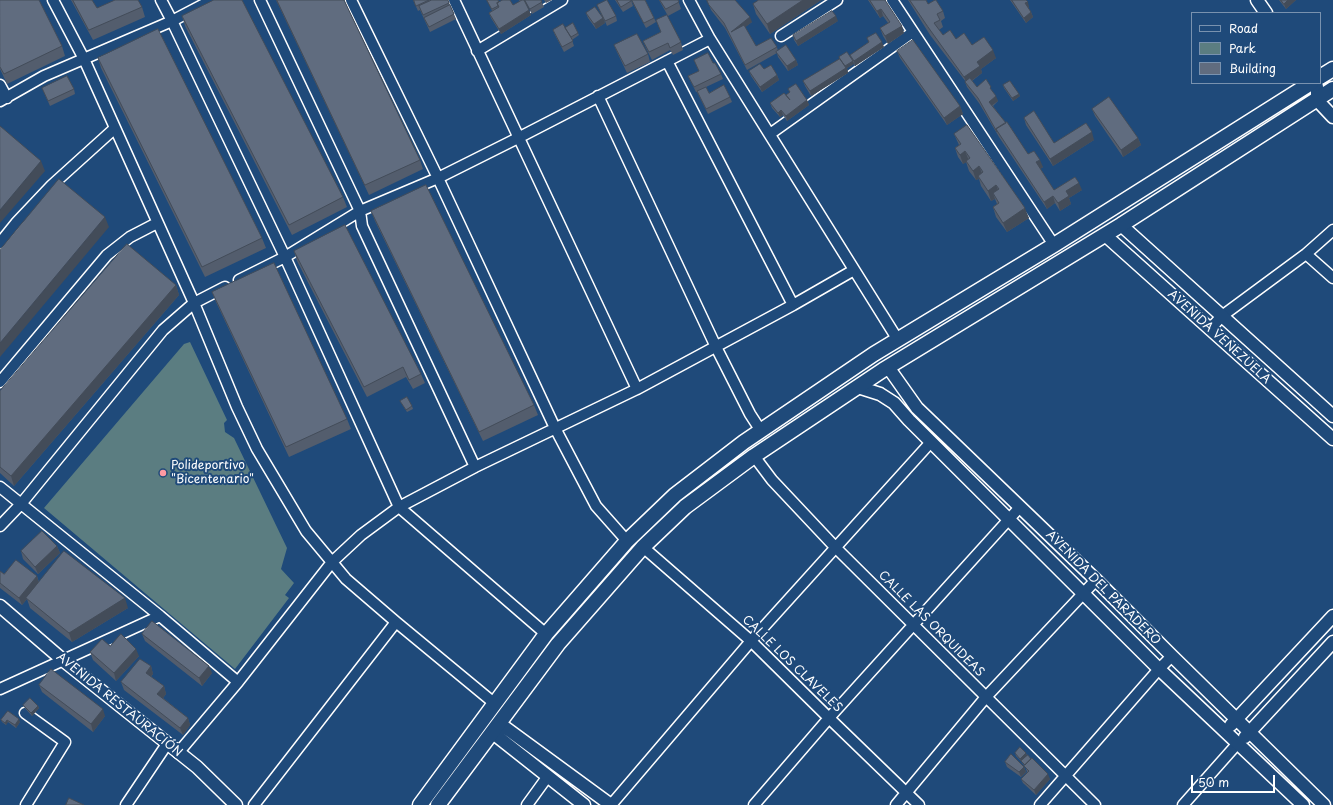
<!DOCTYPE html>
<meta charset="utf-8">
<style>
body{margin:0}
#map{position:relative;width:1333px;height:805px;overflow:hidden;background:#1f4a7a;font-family:"Playpen Sans",sans-serif}
canvas{display:block}
.legend{position:absolute;left:1191px;top:12px;width:130px;height:72px;box-sizing:border-box;background:#1f4a7a;border:1px solid #7992af;margin:0;padding:5px 7px;list-style:none;font-size:12px;color:#fff}
.legend li{display:flex;align-items:center;gap:8px;height:20px}
.legend b{width:20px;border:1px solid #7992af}
.scale{position:absolute;left:1191px;top:775px;width:84px;height:18px;box-sizing:border-box;border:2px solid #fff;border-top:0;padding-left:5px;font-size:12px;line-height:14px;white-space:nowrap;color:#fff;-webkit-text-stroke:3px #1f4a7a;paint-order:stroke}
</style>
<div id="map">
<canvas width="1333" height="805"></canvas>
<ul class="legend">
<li><b style="height:5px;background:#1f4a7a"></b>Road</li>
<li><b style="height:11px;background:#5b7d81"></b>Park</li>
<li><b style="height:11px;background:#606c7f"></b>Building</li>
</ul>
<div class="scale">50 m</div>
</div>
<script>
const c = document.querySelector('canvas').getContext('2d');
c.lineJoin = 'round';
function paint(path, color) {
  c.fillStyle = color;
  c.fill(path, 'evenodd');
}
function trace(path, color, width, dash) {
  c.strokeStyle = color;
  c.lineWidth = width;
  c.lineCap = dash ? 'butt' : 'round';
  c.setLineDash(dash || []);
  c.stroke(path);
}
function drawText(font, color, halo, rows, align = 'center') {
  c.font = font + ' "Playpen Sans",sans-serif';
  c.lineWidth = 4;
  c.setLineDash([]);
  c.textBaseline = 'middle';
  c.strokeStyle = halo;
  c.fillStyle = color;
  for (const [text, x, y, turn = 0] of rows) {
    c.save();
    c.translate(x, y);
    c.rotate((+turn || 0) * Math.PI / 180);
    c.textAlign = isNaN(turn) ? turn : align;
    if (halo) c.strokeText(text, 0, 0);
    c.fillText(text, 0, 0);
    c.restore();
  }
}
paint(new Path2D(`
 M190,342L227,420L224,423L225,432L234,438L287,548L281,569L294,583L285,595L289,598L235,669L44,508L184,344Z`), '#5b7d81');
const minor = new Path2D(`
 M53,0L84,59L194,303L237,407L257,449L306,531L346,579L396,622L494,703
 M161,0L172,21L285,257L399,507L546,634
 M260,0L360,211L362,226L475,467
 M351,0L438,178L555,428L596,506L627,541
 M454,0L637,389
 M689,0L710,39L898,340
 M892,0L1054,245
 M781,36L837,0
 M477,51L562,0
 M667,61L793,305
 M0,85L7,98
 M598,96L716,347L750,414L761,431
 M0,101L44,76L172,21L212,0
 M770,134L913,32
 M0,243L16,223L52,185L114,129
 M1306,254L1333,278
 M239,280L285,257L360,211L438,178L518,138L710,39
 M1210,329L1222,316L1306,254L1333,230
 M0,382L107,255L130,237L157,223
 M754,456L772,480L836,548L1095,805
 M0,487L160,616L238,682
 M0,526L21,504L163,330L194,303L225,287
 M643,547L751,641L829,718L919,805
 M0,689L160,616
 M25,713L65,742L26,805
 M178,753L238,682L332,562L361,535L399,507L475,467L637,389L793,305L854,270
 M126,805L167,744
 M254,805L396,622
 M527,805L548,776
 M611,805L751,641L931,442
 M754,805L829,718L1020,507
 M896,805L986,697L1096,580
 M1040,805L1159,669L1172,656
 M1183,805L1238,743`);
const tertiary = new Path2D(`
 M1257,0L1266,13
 M1316,83L1317,87V100L1333,117
 M1121,225L1333,416
 M1105,235L1333,439
 M888,367L917,408L1096,580L1172,656L1324,805
 M858,387L880,394L894,403L909,420L1159,669L1303,805
 M0,606L64,661L197,767L236,805
 M499,723L611,805
 M1231,725L1333,616
 M493,733L584,805
 M1245,737L1333,642`);
const secondary = new Path2D(`
 M1320,77L1333,69
 M420,805L546,634L627,541L675,495L744,442L874,354L1054,245L1311,83
 M438,805L558,644L643,547L685,507L754,456L883,370L1121,225L1333,89`);
trace(minor, '#fff', 13);
trace(tertiary, '#fff', 15);
trace(secondary, '#fff', 17);
trace(minor, '#1f4a7a', 10);
trace(tertiary, '#1f4a7a', 12);
trace(secondary, '#1f4a7a', 14);
paint(new Path2D(`
 M0,0L62,46L65,56L7,84L0,69Z
 M71,0H92L97,8L142,7L145,17L93,40Z
 M276,0H344L420,160L423,169L369,195Z
 M413,0H448L456,19L430,32L420,10L418,11Z
 M487,0H498L499,2L513,5L520,2L519,0H541L544,7L532,14L526,3L529,10L531,15L501,34L491,18L489,13L492,11Z
 M544,0H552L546,3Z
 M615,0H631L633,6L623,12Z
 M631,0H645L656,22L646,28Z
 M659,0H678L681,9L668,16Z
 M707,0L752,22L745,27L756,46L777,47L778,51L796,60L798,65L788,71L778,57L777,53L747,70L725,28L711,10Z
 M759,0H821L770,34L756,14L753,4Z
 M868,0H885L904,33L888,44L883,36L880,28L888,23L883,16L880,18Z
 M908,0H926L928,4L943,11L945,18L941,21L943,27L939,30L943,35L956,39L972,45L996,58L981,69L982,73L972,81L977,87L993,92L998,101L993,106L1028,154L1043,167L1040,169L1054,190H1082L1069,198L1071,204L1060,211L1055,203L1047,209L999,137L979,103L967,87L965,82H966L930,35Z
 M1010,0H1026L1029,7L1028,8L1031,12L1033,17L1026,23Z
 M1279,0H1296L1286,9Z
 M597,5L616,16L617,21L607,26L604,19L605,23L596,29L588,18L586,13L602,16Z
 M182,16L343,197L347,207L292,235L185,26Z
 M656,20L681,42L683,50L673,55L670,50L652,60L646,48L643,41L661,32Z
 M838,21L798,46L794,40L793,35Z
 M566,29L578,33L579,35L572,40L574,46L564,52L555,35L553,30Z
 M867,38L884,47L855,66L854,64L847,68L848,73L811,96L805,86L803,81L839,59V57L851,58L850,55L869,43Z
 M614,45L648,54L650,62L627,73L617,52Z
 M897,51L960,106L963,114L947,125L900,58Z
 M98,58L262,238L266,248L205,277L101,68Z
 M694,60L713,63L721,74L723,79L706,87L709,93L730,97L732,102L708,114L697,92H696L688,76L699,71Z
 M749,71L777,75L779,80L762,92L751,76Z
 M1003,85L1019,94L1020,96L1013,101L1004,88Z
 M42,88L74,89L75,94L50,106Z
 M788,89L807,100L809,105L787,121L783,115L780,117L772,108L770,103L787,97L790,93Z
 M1092,109L1138,138L1141,145L1123,157L1095,116Z
 M1024,118L1054,143L1094,140L1053,166L1026,125Z
 M954,134L1029,218L1007,232L996,217L993,207L997,204L995,199L991,201L981,186L979,179L976,180L969,171L966,162L963,164L958,157L955,148L959,145Z
 M371,211L534,405L538,415L483,441L375,221Z
 M294,251L421,374L425,383L413,389L406,377L367,397L297,261Z
 M176,285L179,295L14,486L0,473V391Z
 M212,292L347,419L351,429L289,457L216,302Z
 M400,401L412,406L413,409L407,412Z
 M57,546L60,553L38,574L23,559L21,551Z
 M0,571L4,574L37,576L39,582L128,608L72,642L30,608L27,599L22,605L0,588Z
 M142,634L212,673L202,686L145,641Z
 M110,646L139,656L116,681L93,660L90,652Z
 M151,666L153,674L151,677L164,686L166,694L163,698L188,718L190,725L183,735L124,690L121,682Z
 M39,685L105,716L93,732L42,692Z
 M23,705L38,706L39,708L32,716L24,707Z
 M8,711L20,722L16,728L8,722L6,725L2,722L1,720Z
 M1015,753H1026L1027,756L1050,779L1036,795L1023,783L1021,779L1027,772L1025,766L1022,763L1021,761L1022,760L1021,761L1016,756Z
 M1005,762L1024,767L1026,772L1021,777L1007,767Z`), '#535d6d');
paint(new Path2D(`
 M803,0H821L770,34L767,24Z
 M1288,0H1296L1286,9L1284,4Z
 M1028,2L1029,7L1027,8L1025,3Z
 M881,9L883,16L880,18L877,11Z
 M529,10L531,15L501,34L499,29Z
 M1031,12L1033,17L1026,23L1024,18Z
 M836,16L838,21L798,46L796,41Z
 M750,17L752,22L733,37L731,32Z
 M603,18L605,23L596,29L594,24Z
 M902,26L904,33L888,44L885,36Z
 M882,42L884,47L855,66L854,61Z
 M993,50L996,58L981,69L982,73L967,84L964,77L977,62Z
 M796,60L798,65L788,71L787,66Z
 M853,61L854,64L847,68L848,73L811,96L810,91Z
 M777,75L779,80L762,92L760,87Z
 M1019,94L1020,96L1013,101L1012,98Z
 M996,96L998,101L991,106L989,102Z
 M807,100L809,105L787,121L786,116Z
 M960,106L963,114L947,125L944,118Z
 M781,110L783,115L780,117L778,113Z
 M1092,132L1094,140L1053,166L1050,159Z
 M1138,138L1141,145L1123,157L1121,150Z
 M965,151L969,161L963,164L960,155Z
 M1040,160L1043,167L1039,170L1036,162Z
 M41,161L45,171L0,223V210Z
 M979,166L983,176H978L979,179L976,180L973,171Z
 M1079,183L1082,190L1069,198L1071,204L1060,211L1058,203L1066,191Z
 M996,185L1000,195L993,193L995,199L991,201L988,191Z
 M1053,196L1055,203L1047,209L1044,202Z
 M1025,208L1029,218L1007,232L1003,223Z
 M105,217L109,227L0,357V343Z
 M176,285L179,295L14,486L11,476Z
 M57,546L60,553L38,574L35,567Z
 M37,576L39,584L26,598L27,599L22,605L19,598Z
 M125,598L128,608L72,642L69,633Z
 M136,649L139,656L116,681L114,673Z
 M151,666L153,674L148,680L146,673Z
 M209,666L212,673L202,686L199,678Z
 M164,686L166,694L160,702L157,694Z
 M38,706L39,708L32,716L31,713Z
 M103,709L105,716L93,732L91,724Z
 M188,718L190,725L183,735L180,728Z
 M19,719L20,722L16,728L15,725Z
 M7,720L8,722L6,725L5,723Z
 M1026,753L1027,756L1021,761L1020,759Z
 M1024,767L1026,772L1021,777L1019,772Z
 M1048,774L1050,779L1036,795L1034,790Z`), '#434c59');
const building = new Path2D(`
 M0,0H39L62,46L4,74L0,67Z
 M73,0H92L97,8L115,0H138L142,7L89,30Z
 M214,0H242L343,197L289,225L182,16Z
 M277,0H344L420,160L365,185Z
 M414,0H429L416,6Z
 M432,0H448L449,3L423,15L419,6Z
 M487,0H498L499,2L497,3L498,6L492,9Z
 M503,0H510L513,5L522,0H524L529,10L499,29L489,13L499,7L497,3Z
 M525,0H541L542,2L530,9Z
 M607,0L616,16L605,21L597,5Z
 M617,0H631V1L621,7Z
 M632,0H645L654,18L644,23Z
 M660,0H678L679,2L666,9Z
 M707,0H735L750,17L731,32L744,25L756,46L771,38L777,47L745,65L724,23L709,5Z
 M759,0H803L767,24L753,4Z
 M870,0H885L902,26L885,36L880,28L890,22L881,9L877,11Z
 M910,0H926L928,4L935,0H936L943,11L937,14L940,20L934,23L943,35L950,30L956,39L964,33L972,45L984,37L993,50L977,62L980,66L964,77L928,27Z
 M1012,0H1026L1028,2L1025,3L1031,12L1024,18Z
 M1281,0H1288L1284,4Z
 M450,5L454,14L429,27L424,18Z
 M595,7L603,18L594,24L586,13Z
 M832,11L836,16L796,41L793,35Z
 M667,15L681,42L670,48L668,43L649,52L643,41L661,32L656,20Z
 M573,23L578,33L571,37L565,28Z
 M563,24L573,41L562,47L553,30Z
 M158,29L262,238L202,267L98,58Z
 M876,33L882,42L854,61L850,55L869,42L867,38Z
 M637,34L648,54L625,66L614,45Z
 M913,40L960,106L944,118L897,51Z
 M786,45L796,60L787,66L776,52Z
 M847,52L853,61L845,66L840,59L839,57Z
 M708,53L713,63H715L721,74L694,87L688,76L699,71L694,60Z
 M840,59L846,68L810,91L803,81Z
 M760,64L764,69L771,65L777,75L760,87L749,71Z
 M67,76L74,89L48,101L42,88Z
 M970,78L977,87L986,79L991,87L990,88L996,96L989,102L1006,123L996,129L997,132L978,98L965,82Z
 M1010,81L1019,94L1012,98L1003,85Z
 M796,84L807,100L786,116L781,110L778,113L770,103L784,93L790,100L786,95L790,92L788,89Z
 M724,85L730,97L706,109L697,91L706,87L709,93Z
 M1109,97L1138,138L1121,150L1092,109Z
 M1034,111L1054,143L1086,123L1092,132L1050,159L1024,118Z
 M1007,122L1028,154L1034,151L1040,160L1036,162L1054,190L1075,177L1079,183L1066,191L1069,196L1058,203L1053,196L1044,202L996,129Z
 M967,125L1025,208L1003,223L993,207L999,203L993,193L999,189L996,185L988,191L978,176L983,172L979,166L973,171L966,161L970,158L965,151L960,155L955,148L961,144L954,134Z
 M0,126L41,161L0,210Z
 M59,179L105,217L0,343V250Z
 M426,185L534,405L479,432L371,211Z
 M345,225L421,374L409,380L403,367L364,387L294,251Z
 M127,244L176,285L11,476L0,467V391Z
 M274,263L347,419L286,447L212,292Z
 M407,397L412,406L406,410L400,401Z
 M42,531L57,546L35,567L21,551Z
 M64,551L125,598L69,633L26,598Z
 M16,560L37,576L19,598L0,583V571L4,574Z
 M152,621L209,666L199,678L142,634Z
 M121,634L136,649L114,673L90,652L102,639L110,646Z
 M140,659L151,666L146,673L164,686L157,694L188,718L180,728L121,682Z
 M51,669L103,709L91,724L39,685Z
 M30,698L38,706L31,713L23,705Z
 M8,711L19,719L15,725L7,720L5,723L1,720Z
 M1020,747L1026,753L1020,759L1015,753Z
 M1011,754L1024,767L1019,772L1005,762Z
 M1028,755L1031,759L1025,765L1021,761Z
 M1032,758L1048,774L1034,790L1021,779L1029,771L1024,766Z
 M69,798L84,805H66Z`);
paint(building, '#606c7f');
trace(building, '#434c59', 1);
for (const [x, y, r, color] of [
 [163,473,4,"#ff9aa2"]
]) {
  const dot = new Path2D();
  dot.arc(x, y, r, 0, 2 * Math.PI);
  c.fillStyle = color;
  c.fill(dot);
  trace(dot, '#1f4a7a', 1.5);
}
drawText('12px', '#fff', '#1f4a7a', [
 ["AVENIDA VENEZUELA",1219,337,42],
 ["AVENIDA DEL PARADERO",1103,588,45],
 ["CALLE LAS ORQUIDEAS",931,624,45],
 ["CALLE LOS CLAVELES",792,664,44],
 ["AVENIDA RESTAURACIÓN",119,705,39]
]);
drawText('12px', '#fff', '#1f4a7a', [
 ["Polideportivo",171,466],
 ["\"Bicentenario\"",171,480]
], 'left');
</script>
